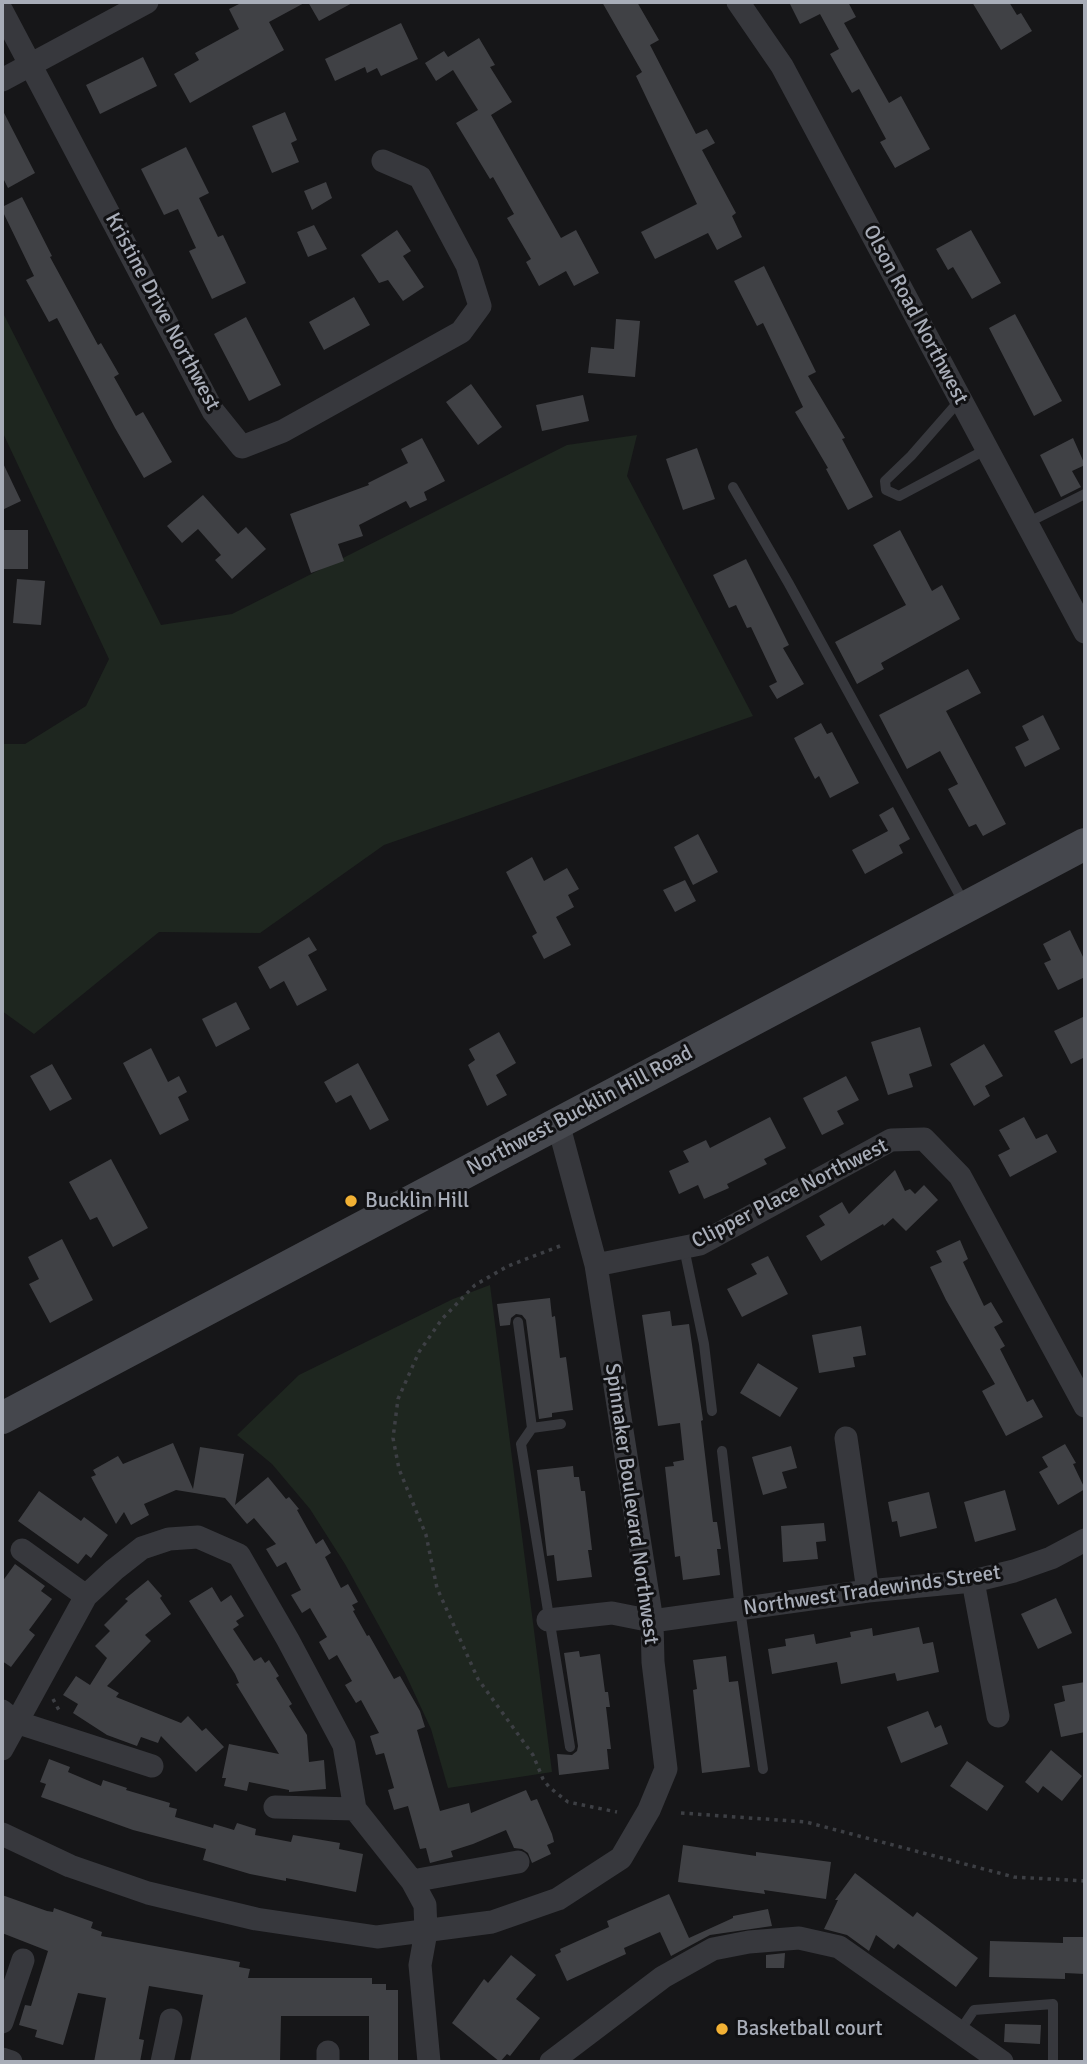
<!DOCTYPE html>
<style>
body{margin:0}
#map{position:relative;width:1087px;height:2064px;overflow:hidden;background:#161618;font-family:Signika,sans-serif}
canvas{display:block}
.frame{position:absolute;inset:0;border:4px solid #a8adb8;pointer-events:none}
</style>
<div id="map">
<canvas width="1087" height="2064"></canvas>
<div class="frame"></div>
</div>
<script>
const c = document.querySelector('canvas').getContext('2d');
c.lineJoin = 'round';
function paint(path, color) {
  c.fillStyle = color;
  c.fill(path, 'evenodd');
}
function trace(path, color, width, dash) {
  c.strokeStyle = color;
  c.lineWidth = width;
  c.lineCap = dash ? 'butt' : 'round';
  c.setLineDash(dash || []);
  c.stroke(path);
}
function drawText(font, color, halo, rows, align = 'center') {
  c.font = font + ' Signika,sans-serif';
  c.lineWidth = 6;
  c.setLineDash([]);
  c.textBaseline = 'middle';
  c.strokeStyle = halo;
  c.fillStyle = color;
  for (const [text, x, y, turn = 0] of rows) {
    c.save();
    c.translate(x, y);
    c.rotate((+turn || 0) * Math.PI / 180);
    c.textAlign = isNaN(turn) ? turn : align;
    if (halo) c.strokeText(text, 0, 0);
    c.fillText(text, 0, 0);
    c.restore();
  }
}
paint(new Path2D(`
 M2,311L161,625L232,614L567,445L637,435L627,476L753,716L384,845L260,933L159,932L34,1034L2,1011V744H25L86,706L109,659L2,431Z
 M490,1285L552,1772L448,1788L431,1729L405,1673L345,1564L310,1509L272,1464L237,1435L299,1375L453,1299Z`), '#1e261f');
paint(new Path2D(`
 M243,2H306L269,22L284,50L190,103L174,74L199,60L195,53L239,29L229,9Z
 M308,2H354L319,21Z
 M602,2H637L659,40L650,45L696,134L707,129L715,143L702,150L736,213L732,216L742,237L717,250L708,233L655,259L641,232L697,204L636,76L642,72Z
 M789,2H848L856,17L844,23L889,103L901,96L930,149L895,168L880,142L886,139L859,89L852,93L830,54L839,49L820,14L800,24Z
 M972,2H1009L1017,15L1021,13L1032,31L1001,50Z
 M401,23L418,59L381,76L377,68L367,73L365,67L335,81L325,59Z
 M479,38L495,65L490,67L512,102L491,115L561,238L576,230L599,273L574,286L566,271L539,286L526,262L531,259L507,218L514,214L493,177L490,179L456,123L478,110L453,70L436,81L425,63L444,51L448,57Z
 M143,57L157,86L100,114L86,85Z
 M2,109L35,173L8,188L2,176Z
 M285,112L297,140L291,143L299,162L272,173L252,126Z
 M186,147L209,193L199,198L218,237L223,235L246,283L212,299L189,251L196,248L178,209L164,215L141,169Z
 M326,182L332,198L312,210L304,191Z
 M22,197L52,256L50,257L98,345L101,343L119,374L114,377L136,416L143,412L172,462L144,478L115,428L57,318L49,322L26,280L34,276L2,210V207Z
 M314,225L327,249L308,257L297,232Z
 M397,230L411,251L403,256L424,287L403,301L388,280L379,283L361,255Z
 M971,230L1001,283L972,299L953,267L948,270L936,249Z
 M764,266L816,372L808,376L845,438L842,439L873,497L848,510L826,469L828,468L795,412L803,407L763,323L757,326L734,281Z
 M354,297L370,325L324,350L309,322Z
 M1015,314L1062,401L1034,416L989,328Z
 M246,317L281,385L249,401L214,334Z
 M616,319L640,321L635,377L588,373L591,347L614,349Z
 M471,384L502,427L478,445L446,402Z
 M583,395L589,421L542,431L536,405Z
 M422,438L445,481L424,492L427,500L410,508L406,501L359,525L363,536L338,544L344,561L311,573L290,514L369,485L368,483L408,463L401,449Z
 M1073,438L1085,465L1072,471L1081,487L1061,497L1040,455Z
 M697,448L715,499L683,510L666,459Z
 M2,461L21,501L2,510Z
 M203,495L238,534L246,527L266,549L232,579L215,560L221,555L198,529L182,543L167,526Z
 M2,530H28V569H2Z
 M900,530L932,591L942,585L960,619L881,663L884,669L857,684L835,642L906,605L873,545Z
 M746,559L789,645L783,648L804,684L777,699L769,686L777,682L751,627L747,628L736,605L729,608L713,575Z
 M17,579L45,581L41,625L13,623Z
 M968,669L981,693L946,711L1006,824L983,836L976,824L969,827L948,789L958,784L940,751L907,769L879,715Z
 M1043,715L1060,749L1025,767L1015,747L1029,740L1022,726Z
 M821,723L827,734L832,732L859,783L830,798L819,776L815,779L794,738Z
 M893,807L910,839L899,845L903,853L865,874L852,850L888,831L879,815Z
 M698,834L718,872L693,885L674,847Z
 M532,857L544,881L567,868L579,889L568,895L574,907L556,917L571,945L544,959L532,936L537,933L506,872Z
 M685,880L696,901L675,912L663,890Z
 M1070,930L1085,961V977L1058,990L1044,963L1051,960L1043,944Z
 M309,937L317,950L308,955L327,990L297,1006L284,981L270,989L258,967Z
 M236,1002L250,1029L216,1047L202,1019Z
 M1085,1016V1057L1071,1064L1054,1031Z
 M920,1027L932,1066L909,1074L913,1087L888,1095L871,1042Z
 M499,1032L516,1063L496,1075L507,1095L487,1106L468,1065L475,1060L469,1049Z
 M984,1044L1003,1076L985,1086L990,1096L974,1106L950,1064Z
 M151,1048L168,1082L179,1076L187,1092L178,1097L189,1120L160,1135L123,1063Z
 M358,1063L389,1120L370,1130L351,1095L336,1103L324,1082Z
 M52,1064L72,1099L50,1111L30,1076Z
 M846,1076L859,1100L837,1111L844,1124L822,1135L803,1098Z
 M770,1117L786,1148L764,1159L767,1164L727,1184L729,1188L704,1199L698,1185L679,1194L669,1171L689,1162L683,1151L706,1140L710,1148Z
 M1024,1117L1036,1139L1047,1134L1057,1152L1010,1177L998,1155L1010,1149L999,1130Z
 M111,1159L148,1228L113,1247L97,1217L90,1220L69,1182Z
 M895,1170L905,1191L910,1189L915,1194L924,1185L938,1200L906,1231L893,1218L884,1226L883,1224L821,1261L806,1236L825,1225L819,1216L842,1202L849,1214Z
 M62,1239L93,1300L50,1323L29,1284L39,1279L28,1257Z
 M960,1240L968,1259L963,1262L984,1306L991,1302L1003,1322L994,1327L1005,1346L1000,1349L1027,1402L1033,1399L1043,1417L1006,1436L982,1391L995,1384L946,1300L930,1267L942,1262L936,1251Z
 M768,1256L788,1294L742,1317L727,1289L757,1274L751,1264Z
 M550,1298L552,1317L555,1316L560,1358L566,1357L573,1410L552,1413V1417L539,1419L526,1320L522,1315L516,1314L511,1318L510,1325L500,1326L497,1304Z
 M670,1311L672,1326L689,1324L703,1420L701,1421L713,1522H717L721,1549H717L720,1575L683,1580L680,1556L675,1557L665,1467L674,1466L673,1462L684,1460L680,1423L658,1426L642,1315Z
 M861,1326L866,1355L853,1357L855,1367L819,1373L812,1335Z
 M758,1363L798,1388L780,1417L740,1393Z
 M173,1443L193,1489L200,1447L244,1454L235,1505L268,1477L286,1499L289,1497L299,1509L297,1510L316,1544L323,1539L331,1553L325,1557L341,1588L348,1584L358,1602L352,1605L355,1610L353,1611L367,1636L369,1635L394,1679L400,1676L420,1711L425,1727L417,1730L440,1811L469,1803L471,1813L526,1790L531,1801L537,1799L552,1834L554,1842L547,1845L551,1854L532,1863L528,1853L522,1849L514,1848L506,1830L473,1844L451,1851L453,1857L430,1863L426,1848L420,1849L408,1806L394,1810L388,1790L394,1788L384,1753L376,1755L370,1736L379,1733L361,1700L356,1703L345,1685L352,1681L337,1655L329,1660L319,1642L327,1637L310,1608L302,1613L291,1595L301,1590L286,1562L277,1567L266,1549L276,1544L254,1518L247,1524L225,1498L176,1490L144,1504L149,1515L131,1525L124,1512L116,1524L91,1477L96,1475L93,1470L118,1456L123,1464Z
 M1065,1444L1076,1463L1073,1464L1085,1489L1058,1505L1039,1472L1048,1467L1042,1457Z
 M791,1446L797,1468L782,1472L787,1488L763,1495L752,1457Z
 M573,1466L574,1477H579L581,1491H585L592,1550H588L592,1577L557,1581L554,1555L547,1556L537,1470Z
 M1005,1490L1016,1530L975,1542L964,1502Z
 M39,1491L81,1521L84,1517L108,1535L91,1558L86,1554L78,1564L18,1521Z
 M929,1492L937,1528L900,1537L897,1521L892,1522L888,1502Z
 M824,1523L826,1541L816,1542L818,1559L783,1562L781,1526Z
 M15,1564L45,1586L41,1591L52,1599L29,1630L35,1635L11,1667L2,1661V1582Z
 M148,1580L162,1596L160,1598L171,1614L145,1635L151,1641L107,1686L119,1693L116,1697L181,1723L188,1716L202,1731L206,1728L224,1747L196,1772L161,1736L158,1743L141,1737L137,1746L107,1735L73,1713L78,1704L63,1695L76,1676L90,1685L107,1658L95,1646L110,1631L104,1625L128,1601L125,1599Z
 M212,1587L221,1602L231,1595L244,1616L236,1621L239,1625L233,1629L254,1661L261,1657L265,1663L269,1660L279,1676L276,1678L292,1704L289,1706L307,1735L309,1762L324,1760L326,1789L289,1792V1790L249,1782L247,1791L224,1786L226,1778H222L229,1744L279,1754L236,1684L239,1683L235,1674L189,1601Z
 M1056,1598L1072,1633L1038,1649L1021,1614Z
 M919,1627L923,1644L933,1642L939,1672L897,1681L895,1673L841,1684L837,1662L772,1674L768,1649L786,1646L785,1639L814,1634L816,1644L851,1637L850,1632L872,1628L873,1636Z
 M579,1651L580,1657L600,1654L605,1692H608L610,1707H606L611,1749H607L609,1769L559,1775L557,1754L572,1755L577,1751L578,1746L564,1653Z
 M726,1656L729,1682L738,1681L750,1767L702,1773L693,1690L697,1689L693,1660Z
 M1085,1682V1732L1061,1737L1054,1704L1065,1701L1062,1686Z
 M928,1711L935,1728L941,1725L948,1744L901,1763L887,1727Z
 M1051,1750L1082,1776L1062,1801L1043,1786L1038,1793L1025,1782Z
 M49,1759L70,1767L68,1772L101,1786L103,1780L127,1788L126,1790L170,1803L169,1807L177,1809L175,1817L213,1828L214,1824L234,1830L237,1823L256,1829L255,1835L291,1842L293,1835L340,1843L339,1849L363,1854L356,1892L286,1878V1881L250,1874L203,1860L206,1849L133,1830L41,1797L46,1784L40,1782Z
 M967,1761L1004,1786L987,1811L950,1786Z
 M683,1845L756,1856V1852L831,1862L826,1899L764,1890L765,1894L678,1882Z
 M855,1873L913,1917L917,1912L978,1958L956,1987L898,1944L894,1949L876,1935L869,1951L847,1935L824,1929L838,1900H835Z
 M669,1894L689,1938L733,1918V1916L768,1909L772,1926L710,1935L671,1956L660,1932L624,1948L626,1954L567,1981L555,1955L561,1952L560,1949L609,1927L607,1921Z
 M2,1895L47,1911L53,1912L54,1908L93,1922L91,1928L102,1932L101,1936L240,1962L239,1967L250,1969L248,1978H372V1984H386V1990H398V2062H369V2016H281L280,2062H190L203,1995L149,1986L139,2039L144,2040L140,2062H94L106,1998L78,1993L63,2045L35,2037L37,2030L19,2025L25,2005L31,2006L48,1951L2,1933Z
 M1063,1937H1085V1974L1065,1973V1979L989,1977L990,1941L1063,1943Z
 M785,1953L784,1968H766V1955Z
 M511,1955L536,1975L516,1999L540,2018L510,2056L507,2054L500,2062L452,2023L484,1979L488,1983Z
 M1005,2024L1041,2025L1040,2044L1004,2042Z`), '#404145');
trace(new Path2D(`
 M560,1246L508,1266L475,1285L442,1319L419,1352L398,1399L393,1438L399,1469L426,1535L437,1588L478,1679L533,1755L543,1779L549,1787L568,1802L617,1812
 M53,1699L61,1714
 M681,1813L806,1822L1014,1877L1085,1881`), '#3d3f44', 3.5, [3.5, 5]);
trace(new Path2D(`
 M960,400L911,456L885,481L886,490L899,496L987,449
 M733,487L789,584L964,903
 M1027,523L1085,494
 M684,1248L704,1344L712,1411
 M518,1322L532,1428L521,1444L570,1747
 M532,1428L561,1424
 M722,1451L740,1609L763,1769
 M959,2032L974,2010L1053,2004V2062`), '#37383d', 10);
trace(new Path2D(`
 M738,2L782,66L1085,632
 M2,11L213,411L242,447L283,431L461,332L480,306L467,265L420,177L383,161
 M2,80L147,2
 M596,1265L700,1244L891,1140L924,1139L960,1176L1085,1406
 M846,1438L868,1591
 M22,1550L86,1596
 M973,1581L998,1716
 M548,1620L612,1613L652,1621L868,1591L973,1581L1014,1571L1051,1558L1085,1540
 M2,1711L16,1722L152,1766
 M2,1749L86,1596L114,1570L142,1548L169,1539L198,1537L239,1555L288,1640L344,1745L355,1809L412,1881L425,1905L426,1932L420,1965L429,2062
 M275,1807L355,1809
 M2,1834L70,1866L148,1893L256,1919L377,1937L492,1922L558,1899L621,1858L649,1810L666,1769L653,1662L652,1621L596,1265L558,1123
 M412,1881L518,1862
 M2,2022L23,1960
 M2,2059L11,2062
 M162,2062L171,2020
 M328,2062V2052
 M551,2062L663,1977L713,1949L749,1942L799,1938L839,1947L1002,2062`), '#37383d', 23);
trace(new Path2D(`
 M2,1418L1085,844`), '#45474d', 32);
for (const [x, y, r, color] of [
 [351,1201,7,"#f2b134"],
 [722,2029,7,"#f2b134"]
]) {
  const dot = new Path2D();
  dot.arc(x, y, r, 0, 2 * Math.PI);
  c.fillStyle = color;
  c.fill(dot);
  trace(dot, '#111113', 2.5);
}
drawText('21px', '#a8adb8', '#111113', [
 ["Kristine Drive Northwest",162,312,62],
 ["Olson Road Northwest",915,315,62],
 ["Northwest Bucklin Hill Road",580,1111,-28],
 ["Clipper Place Northwest",790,1194,-27],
 ["Spinnaker Boulevard Northwest",631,1504,82],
 ["Northwest Tradewinds Street",872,1591,-8]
]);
drawText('21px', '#a8adb8', '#111113', [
 ["Bucklin Hill",365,1201],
 ["Basketball court",736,2029]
], 'left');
</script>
